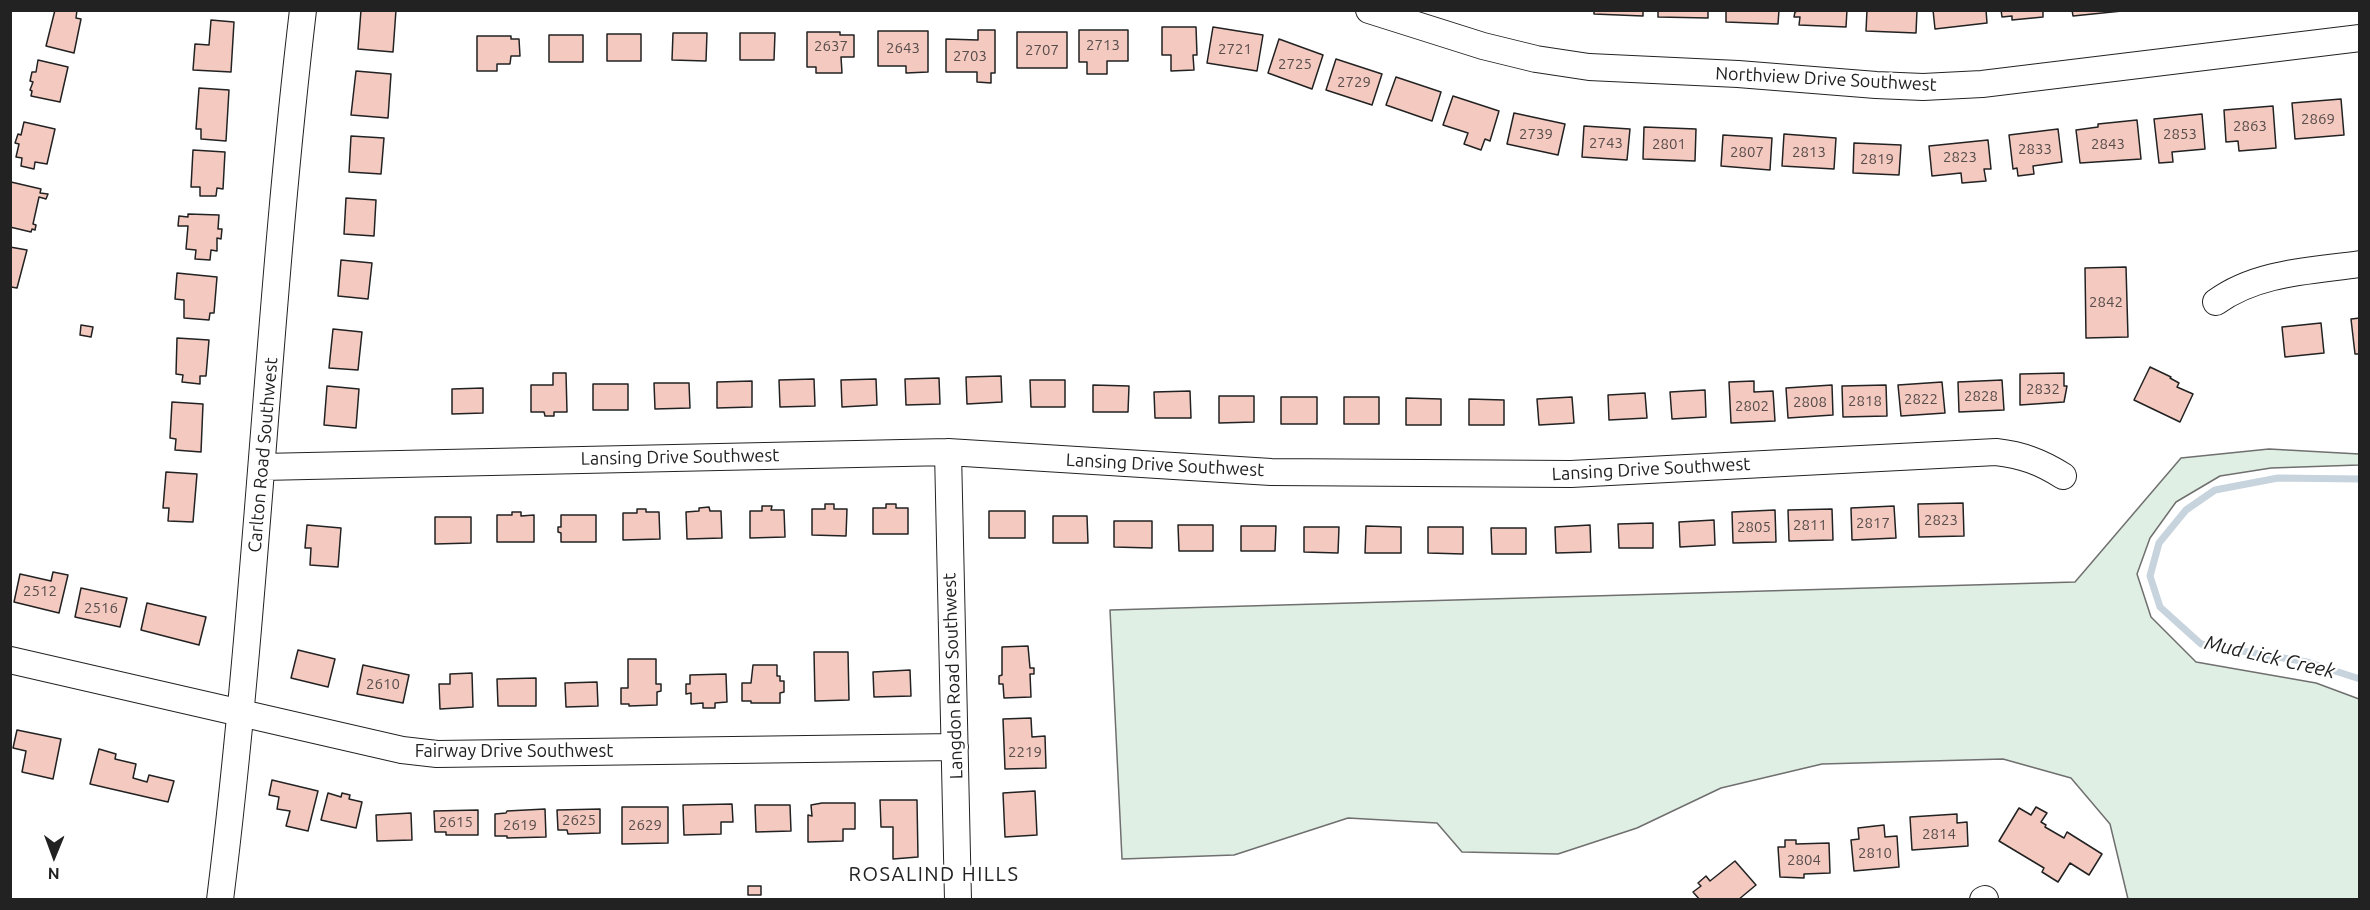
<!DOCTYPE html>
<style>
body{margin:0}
#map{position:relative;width:2370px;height:910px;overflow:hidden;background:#fff;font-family:Ubuntu,sans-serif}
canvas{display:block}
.frame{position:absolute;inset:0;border:12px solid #222;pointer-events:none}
.north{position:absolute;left:24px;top:826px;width:60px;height:60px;-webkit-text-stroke:4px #fff;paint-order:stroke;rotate:181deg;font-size:16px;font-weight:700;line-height:24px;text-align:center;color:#222}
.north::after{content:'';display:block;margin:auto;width:21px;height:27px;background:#222;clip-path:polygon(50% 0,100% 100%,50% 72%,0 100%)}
</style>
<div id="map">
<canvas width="2370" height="910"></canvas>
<div class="frame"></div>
<div class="north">N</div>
</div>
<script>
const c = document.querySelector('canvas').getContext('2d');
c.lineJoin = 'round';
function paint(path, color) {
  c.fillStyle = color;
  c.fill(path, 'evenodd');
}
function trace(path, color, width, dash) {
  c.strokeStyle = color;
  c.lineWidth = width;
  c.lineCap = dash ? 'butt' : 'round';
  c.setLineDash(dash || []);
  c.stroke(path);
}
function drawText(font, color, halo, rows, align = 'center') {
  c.font = font + ' Ubuntu,sans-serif';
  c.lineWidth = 4.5;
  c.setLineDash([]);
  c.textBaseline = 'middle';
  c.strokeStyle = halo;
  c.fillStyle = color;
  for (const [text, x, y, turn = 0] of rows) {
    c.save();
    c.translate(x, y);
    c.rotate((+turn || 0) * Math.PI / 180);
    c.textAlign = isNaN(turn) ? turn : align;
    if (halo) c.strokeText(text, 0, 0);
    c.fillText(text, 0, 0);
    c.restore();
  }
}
const green = new Path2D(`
 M2269,449L2359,454V465L2271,468L2220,476L2176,502L2150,538L2137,574L2151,617L2196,662L2316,683L2359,699V899H2128L2110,824L2071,778L2003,759L1822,764L1721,788L1637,828L1558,854L1462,852L1437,823L1348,818L1234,855L1122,859L1110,610L2075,582L2181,458Z`);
paint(green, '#e0efe3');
trace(green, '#6f6f6f', 1.5);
trace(new Path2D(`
 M2360,479L2278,478L2215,490L2186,510L2159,543L2150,576L2160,607L2201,644L2307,662L2360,679`), '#c7d3dd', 7);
const building = new Path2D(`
 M55,10H77L76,18L81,19L74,53L46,46Z
 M361,10H396L393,52L358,49Z
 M1594,10H1643V16L1594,14Z
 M1658,10H1708V18L1658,17Z
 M1726,10H1779L1778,24L1726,22Z
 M1800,10H1847L1846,27L1799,25L1800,17H1794L1795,12Z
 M1867,10H1917L1916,33L1866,31Z
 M1933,10H1986L1987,23L1935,29Z
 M2001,10H2043V17L2012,20V16L2002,17Z
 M2072,10H2122V11L2073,16Z
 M211,20L234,22L231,72L193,70L195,44L209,45Z
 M1162,27H1196L1197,55H1193L1194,70L1171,71V55H1162Z
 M1213,27L1263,35L1257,71L1207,63Z
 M978,30H995V73H991V83L977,82V72H946V39L978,40Z
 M1079,30H1128V61H1107V74H1087V62H1079Z
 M878,31H928V72L906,73V66H878Z
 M807,32H840V35H854V57H841L842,73H816V67H807Z
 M1017,32H1067V68H1017Z
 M673,33H707L706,61L672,60Z
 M740,33H775L774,60H740Z
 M607,34H641V61H607Z
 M549,35H583V62H549Z
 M477,36H511V39H519L520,56H511L510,64H497V71H477Z
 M1279,39L1323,55L1312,89L1268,73Z
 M1336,59L1382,74L1372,105L1326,90Z
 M38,60L68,67L60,102L31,96L32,91L30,90L33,82L30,81L32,72H36Z
 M356,71L391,74L388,118L351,115Z
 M1396,77L1441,92L1432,121L1386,105Z
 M199,88L229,90L226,141L201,139V129H196Z
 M1453,96L1499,111L1490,141L1485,139L1481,150L1464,144L1468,133L1443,125Z
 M2341,99L2344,135L2295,139L2292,103Z
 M2273,106L2276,148L2239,151L2238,141L2226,142L2224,110Z
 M1514,113L1565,124L1558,155L1507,144Z
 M2202,114L2205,149L2172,152L2173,162L2159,163L2154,119Z
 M2137,120L2141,159L2080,163L2076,130L2098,127V124Z
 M24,122L55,129L47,164L35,162L34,169L21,166L22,158L16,157L19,144L15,143L18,134L21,135Z
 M1584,126L1630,129L1627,160L1582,157Z
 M1644,127L1696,129L1695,161L1643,159Z
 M2058,129L2062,162L2033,166L2034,174L2018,176L2017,168L2013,169L2009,135Z
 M1784,134L1836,138L1834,169L1782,166Z
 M1723,135L1772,138L1770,170L1721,166Z
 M351,136L384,138L381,174L349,172Z
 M1988,140L1991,169H1984L1986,181L1962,183L1961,173L1932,176L1929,146Z
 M1854,143L1901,145L1899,175L1853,173Z
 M193,150L225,152L223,189L217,188L216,196H200V187H191Z
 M11,182L41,189L40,193L48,194L46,199L39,197L33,224L36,225L35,230L32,229L31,232L10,227Z
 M346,198L376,200L374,236L344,234Z
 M188,214L219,215L218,229H222L221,239L217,238V251L211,250L210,260L195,259L196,250L186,249L188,226H178L179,216L188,217Z
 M10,247L27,250L17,288L11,287L10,283Z
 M341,260L372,263L368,299L338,296Z
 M2126,267L2128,337L2086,338L2085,268Z
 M177,273L217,277L214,313H210L209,320L184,318V300L175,299Z
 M2360,318V354H2355L2351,319Z
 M2321,323L2324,353L2285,357L2282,327Z
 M81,325L93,327L91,337L80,335Z
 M333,329L362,332L358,370L329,368Z
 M177,338L209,340L206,376H200V384L182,382L183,375L176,374Z
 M2150,367L2171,377L2170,378L2179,383L2177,387L2193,394L2180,422L2134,400Z
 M553,373H566L567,412H554V416H545L544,412H531V385H553Z
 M2064,373V386H2067L2064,402L2020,405V374Z
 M1001,376L1002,402L967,404L966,377Z
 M939,378L940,404L906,405L905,379Z
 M814,379L815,406L780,407L779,380Z
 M876,379L877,405L842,407L841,380Z
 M1030,380H1065V407H1031Z
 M2002,380L2004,410L1959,412L1958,382Z
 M752,381V407L717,408V382Z
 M1754,381V392L1773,391L1775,421L1731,423L1729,382Z
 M1942,382L1945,413L1901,416L1898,385Z
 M654,383H689L690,408L655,409Z
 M593,384H628V410H593Z
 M1093,385L1129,386L1128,412H1093Z
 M1832,385L1833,415L1788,418L1786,388Z
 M1886,385L1887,416L1843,417L1842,386Z
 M327,386L359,389L356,428L324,425Z
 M483,388V413L452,414V389Z
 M1705,390L1706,417L1672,419L1670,392Z
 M1190,391L1191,418H1155L1154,392Z
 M1645,393L1647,418L1609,420L1608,395Z
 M1219,396H1254V422L1219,423Z
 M1281,397H1317V424H1281Z
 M1344,397H1379V424H1344Z
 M1572,397L1574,423L1539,425L1537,399Z
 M1406,398L1441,399V425H1406Z
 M1469,399L1504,400V425H1469Z
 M172,402L203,404L201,452L175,450L176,439L170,438Z
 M166,472L197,474L193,522L168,521L169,508H163Z
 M1963,503L1964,536L1919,537L1918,504Z
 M825,504H834V509H847L846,536L812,535V509H825Z
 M886,504H896V508H908V534H873V508H886Z
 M762,506H772L771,510H784L785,537L750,538V511H762Z
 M1894,506L1896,538L1852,540L1851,508Z
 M709,507L710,511H721L722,538L687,539L686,512L699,511V508Z
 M637,509H646V512H659L660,539L623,540V513H637Z
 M1832,509L1833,540L1789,541L1788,510Z
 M1775,510L1776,542L1733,543L1732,512Z
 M989,511H1025V538H989Z
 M512,512H521V516L534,515V542H497V515H512Z
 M561,515H596V542H561V533L558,532V527H561Z
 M1053,516H1087L1088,543H1053Z
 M435,517H471V543L435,544Z
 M1714,520L1715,545L1680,547L1679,522Z
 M1114,521H1152V548L1114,547Z
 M1653,523V548H1619L1618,524Z
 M307,525L341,528L338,567L310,565L311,548H305Z
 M1178,525H1213V551H1179Z
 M1590,525L1591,552L1556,553L1555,527Z
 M1241,526H1276L1275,551H1241Z
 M1366,526L1401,527V553H1365Z
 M1304,527H1339L1338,553L1304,552Z
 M1428,527H1463V554L1428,553Z
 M1491,528H1526V554H1492Z
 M53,572L68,575L59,613L14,602L20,574L51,581Z
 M81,588L127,598L120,627L75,617Z
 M147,603L206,617L199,645L141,630Z
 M1028,646L1030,668H1034V674H1030L1031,697L1004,698L1003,684H999V676L1002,675V647Z
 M298,650L335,659L328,687L291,678Z
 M814,652H848L849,700L815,701Z
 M628,659H656V684H661V691L657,692V705L629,706V704H621V688H628Z
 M363,665L409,675L403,703L357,694Z
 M753,665H777V676H780V681H784V692L780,693V703H751V701H742V683H751Z
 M910,670L911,696L874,697L873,672Z
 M472,673L473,707L440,709L439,684H450V674Z
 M726,674L727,702L715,703V708H703V703L691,704V693L686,694V684H690V675Z
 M536,678V706H498L497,679Z
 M597,682L598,706L566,707L565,683Z
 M1031,718L1032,737L1045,736L1046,768L1005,769L1003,719Z
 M17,730L61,739L53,779L22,772L26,751L13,748Z
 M99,749L116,754L115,759L136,764L133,778L147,782L149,775L174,781L168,802L90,784Z
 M272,780L318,791L308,831L286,826L290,811L277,809L279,797L269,795Z
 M1035,791L1037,835L1005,837L1003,793Z
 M328,793L341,797L342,793L350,795L349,799L362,802L356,828L321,820Z
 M880,800H917L918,857L893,859V827H881Z
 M822,803H855V829H843V841L808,842V815L812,816L811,805Z
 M732,804L733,822H721V834L684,835L683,805Z
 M755,805H790L791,831L756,832Z
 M622,807H668V843L622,844Z
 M2036,807L2047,813L2041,822L2046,825L2045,827L2064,838L2067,832L2102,854L2089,875L2070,863L2058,882L2042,872L2044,868L1999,841L2019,808L2031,815Z
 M545,809L546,837L507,838V836H495V814L506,813L507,811Z
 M600,809V833L568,834L567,830H558L557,810Z
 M478,810V835H446V832H435L434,811Z
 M411,813L412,840L377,841L376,815Z
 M1957,814V823L1967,822L1968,846L1912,850L1910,817Z
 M1884,825L1885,837L1897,836L1899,867L1854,871L1851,840L1859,839L1858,828Z
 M1785,840H1796V844L1829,843L1830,873L1804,874V878L1780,877L1778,847H1785Z
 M1735,861L1756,885L1738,900H1700L1693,892L1701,886L1698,883L1706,876L1710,881Z
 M748,886H761V895H748Z`);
paint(building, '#f3c9c0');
trace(building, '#222', 1.5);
const minor = new Path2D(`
 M1369,10L1483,46L1536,59L1589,67L1738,74L1876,85L1923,87L1982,84L2360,38
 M2216,302C2257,272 2311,271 2360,264
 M948,452L958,900
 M262,467L948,452L1271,472L1571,474L1996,452C2022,455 2041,462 2063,476
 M10,660L402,750L437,754L955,747
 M220,900C257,604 268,306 303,10
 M1983,900L1985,899`);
trace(minor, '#222', 28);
trace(minor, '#fff', 26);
drawText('15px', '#564c4a', null, [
 ["2713",1103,45],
 ["2637",831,46],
 ["2643",903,48],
 ["2721",1235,49],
 ["2707",1042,50],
 ["2703",970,56],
 ["2725",1295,64],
 ["2729",1354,82],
 ["2869",2318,119],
 ["2863",2250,126],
 ["2739",1536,134],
 ["2853",2180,134],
 ["2743",1606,143],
 ["2801",1669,144],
 ["2843",2108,144],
 ["2833",2035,149],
 ["2807",1747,152],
 ["2813",1809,152],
 ["2823",1960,157],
 ["2819",1877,159],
 ["2842",2106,302],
 ["2832",2043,389],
 ["2828",1981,396],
 ["2822",1921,399],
 ["2818",1865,401],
 ["2808",1810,402],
 ["2802",1752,406],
 ["2823",1941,520],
 ["2817",1873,523],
 ["2811",1810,525],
 ["2805",1754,527],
 ["2512",40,591],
 ["2516",101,608],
 ["2610",383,684],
 ["2219",1025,752],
 ["2625",579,820],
 ["2615",456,822],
 ["2619",520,825],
 ["2629",645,825],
 ["2814",1939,834],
 ["2810",1875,853],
 ["2804",1804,860]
]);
drawText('18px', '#222', '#fff', [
 ["Northview Drive Southwest",1826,79,3],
 ["Carlton Road Southwest",263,455,-85],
 ["Lansing Drive Southwest",680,457,-1],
 ["Lansing Drive Southwest",1165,465,3],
 ["Lansing Drive Southwest",1651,469,-3],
 ["Langdon Road Southwest",953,676,-92],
 ["Fairway Drive Southwest",514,751]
]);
drawText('italic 20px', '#222', '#fff', [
 ["Mud Lick Creek",2270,657,13]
]);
c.letterSpacing = '1.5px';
drawText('20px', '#222', '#fff', [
 ["ROSALIND HILLS",934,874]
]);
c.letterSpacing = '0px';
</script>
